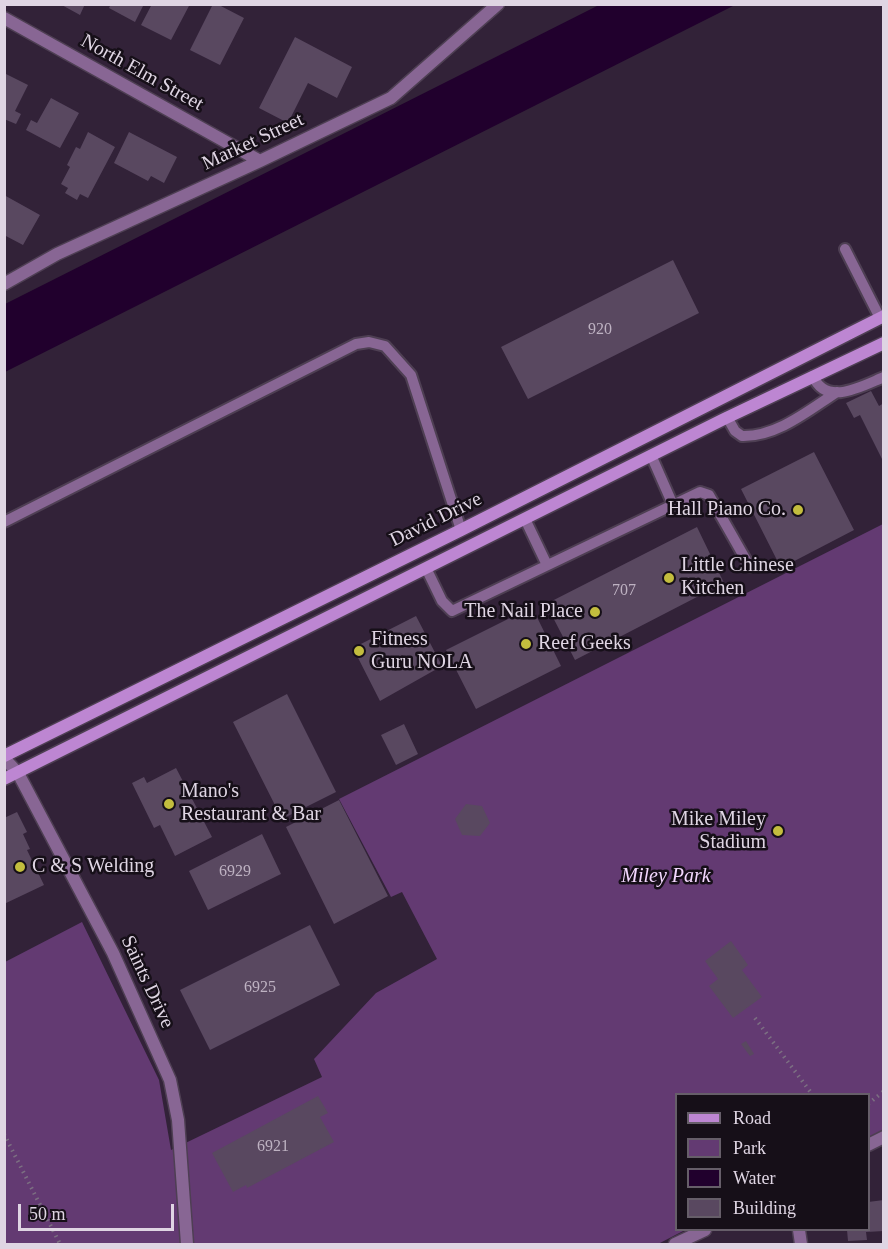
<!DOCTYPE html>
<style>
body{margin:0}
#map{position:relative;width:888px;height:1249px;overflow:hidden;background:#322238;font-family:"Times New Roman",serif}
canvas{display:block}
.frame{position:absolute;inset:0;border:6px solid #dfd5e3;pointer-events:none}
.legend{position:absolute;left:675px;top:1093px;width:195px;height:138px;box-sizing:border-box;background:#160f18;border:2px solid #665e69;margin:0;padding:8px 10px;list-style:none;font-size:18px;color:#dfd5e3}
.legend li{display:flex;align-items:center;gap:12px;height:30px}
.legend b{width:30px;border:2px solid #665e69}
.scale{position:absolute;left:18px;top:1204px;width:156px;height:27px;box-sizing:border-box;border:3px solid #dfd5e3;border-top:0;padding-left:8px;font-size:18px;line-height:21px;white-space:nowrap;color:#dfd5e3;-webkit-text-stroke:4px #160f18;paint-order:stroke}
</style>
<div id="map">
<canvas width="888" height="1249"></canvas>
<div class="frame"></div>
<ul class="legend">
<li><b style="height:8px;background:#bd86d2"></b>Road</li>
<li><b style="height:16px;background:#633a72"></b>Park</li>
<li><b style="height:16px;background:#21002d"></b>Water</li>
<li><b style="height:16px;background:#594860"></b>Building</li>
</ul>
<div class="scale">50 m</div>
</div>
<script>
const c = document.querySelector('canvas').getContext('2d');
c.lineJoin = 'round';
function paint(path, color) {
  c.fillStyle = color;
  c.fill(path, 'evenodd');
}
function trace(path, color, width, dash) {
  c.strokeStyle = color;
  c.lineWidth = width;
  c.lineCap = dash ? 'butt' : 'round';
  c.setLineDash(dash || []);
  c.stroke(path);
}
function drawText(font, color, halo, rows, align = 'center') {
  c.font = font + ' "Times New Roman",serif';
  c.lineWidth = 5;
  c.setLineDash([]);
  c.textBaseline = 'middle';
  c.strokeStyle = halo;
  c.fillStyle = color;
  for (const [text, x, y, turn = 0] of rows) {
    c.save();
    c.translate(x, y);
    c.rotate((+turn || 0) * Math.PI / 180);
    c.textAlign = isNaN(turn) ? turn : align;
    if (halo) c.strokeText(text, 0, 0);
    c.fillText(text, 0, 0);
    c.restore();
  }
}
paint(new Path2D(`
 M883,524V1144L869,1148L868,1094H676V1230H685L658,1244H5V962L82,922L159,1080L171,1150L322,1077L314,1059L376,993L437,959L402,892L391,897L339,799Z`), '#633a72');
paint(new Path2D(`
 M599,5H735L5,372V304Z`), '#21002d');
paint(new Path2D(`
 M60,4H85L80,15Z
 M111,4H144L135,22L109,8Z
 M152,4H190L171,40L141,25Z
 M213,4H217L244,18L220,65L190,50Z
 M295,37L352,67L337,98L308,83L288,123L259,108Z
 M4,73L28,85L15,111L21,114L16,124L4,119Z
 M51,98L79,113L60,148L26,130L31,120L37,123Z
 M88,132L115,147L88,198L80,194L77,200L65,193L68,188L61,184L70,167L67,165L76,147L80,149Z
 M129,132L177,157L164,183L151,176L148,181L114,163Z
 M4,195L40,215L23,245L4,235Z
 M673,260L699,313L528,399L501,347Z
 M871,391L879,406L884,403V463L860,415L854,418L846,403Z
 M814,452L854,530L781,568L741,489Z
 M697,527L724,583L575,660L546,604Z
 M532,607L561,666L476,709L446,650Z
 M416,616L442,666L380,701L353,648Z
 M287,694L336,792L282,819L233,722Z
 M404,724L418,754L396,765L381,735Z
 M176,768L212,837L175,856L160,825L154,828L132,783L144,777L147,783Z
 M339,800L388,896L334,924L286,827Z
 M466,804L482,806L490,823L480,836L462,835L455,819Z
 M17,812L27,832L23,834L30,849L27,850L44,885L4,904V818Z
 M262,834L281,874L208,910L189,871Z
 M310,925L340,985L210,1050L180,990Z
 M731,941L748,965L742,970L762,997L733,1018L709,986L718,979L705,961Z
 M746,1041L754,1054L750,1056L741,1044Z
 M318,1096L328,1113L320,1117L334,1142L247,1188L246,1185L233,1192L212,1153Z
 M884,1200V1231L866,1232L867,1240L848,1241L847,1230H868V1202Z`), '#594860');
const service = new Path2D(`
 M845,249L880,318
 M813,376C826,407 862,386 884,377
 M727,417L735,431L742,436C777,437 809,410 837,392
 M651,455L673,505
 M525,519L547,565
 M4,522L356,344L369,342L385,346L411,375L461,530
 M426,568L442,601L452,611L700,492L709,495L750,567`);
const minor = new Path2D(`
 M4,18L260,161
 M4,284L57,254L260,161L391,98L498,4
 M4,758L18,773L113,953L170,1080L178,1120L187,1244
 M868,1145L884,1137
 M799,1230L801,1244
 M675,1244L705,1230`);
const secondary = new Path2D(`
 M4,756L461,530L884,316
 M4,779L724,419L884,343`);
trace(service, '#4e3f53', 14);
trace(minor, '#4e3f53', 15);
trace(secondary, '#4e3f53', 15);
trace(new Path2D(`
 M755,1018L812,1094
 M868,1104L884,1091
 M4,1134L60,1244
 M232,1243V1244`), '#7c6f82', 4, [1.5, 4.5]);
trace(service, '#886694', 10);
trace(minor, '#886694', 12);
trace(secondary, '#bd86d2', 12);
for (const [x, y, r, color] of [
 [798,510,6,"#c3bd3e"],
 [669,578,6,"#c3bd3e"],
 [595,612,6,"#c3bd3e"],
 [526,644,6,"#c3bd3e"],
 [359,651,6,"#c3bd3e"],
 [169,804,6,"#c3bd3e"],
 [778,831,6,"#c3bd3e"],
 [20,867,6,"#c3bd3e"]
]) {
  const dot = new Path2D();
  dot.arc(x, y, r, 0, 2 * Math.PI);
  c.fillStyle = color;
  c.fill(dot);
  trace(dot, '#160f18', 2);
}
drawText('16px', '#beb2c2', null, [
 ["920",600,330],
 ["707",624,591],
 ["6929",235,872],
 ["6925",260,988],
 ["6921",273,1147]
]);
drawText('20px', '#dfd5e3', '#160f18', [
 ["North Elm Street",142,73,29],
 ["Market Street",253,142,-25],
 ["David Drive",436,520,-26],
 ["Saints Drive",147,982,65]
]);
drawText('20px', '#dfd5e3', '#160f18', [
 ["Hall Piano Co.",786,510,"right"],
 ["Little Chinese",681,566],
 ["Kitchen",681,589],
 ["The Nail Place",583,612,"right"],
 ["Fitness",371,640],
 ["Guru NOLA",371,663],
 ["Reef Geeks",538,644],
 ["Mano's",181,792],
 ["Restaurant & Bar",181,815],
 ["Mike Miley",766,820,"right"],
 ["Stadium",766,843,"right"],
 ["C & S Welding",32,867]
], 'left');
drawText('italic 20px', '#f3d7fe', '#160f18', [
 ["Miley Park",666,877]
]);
</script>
